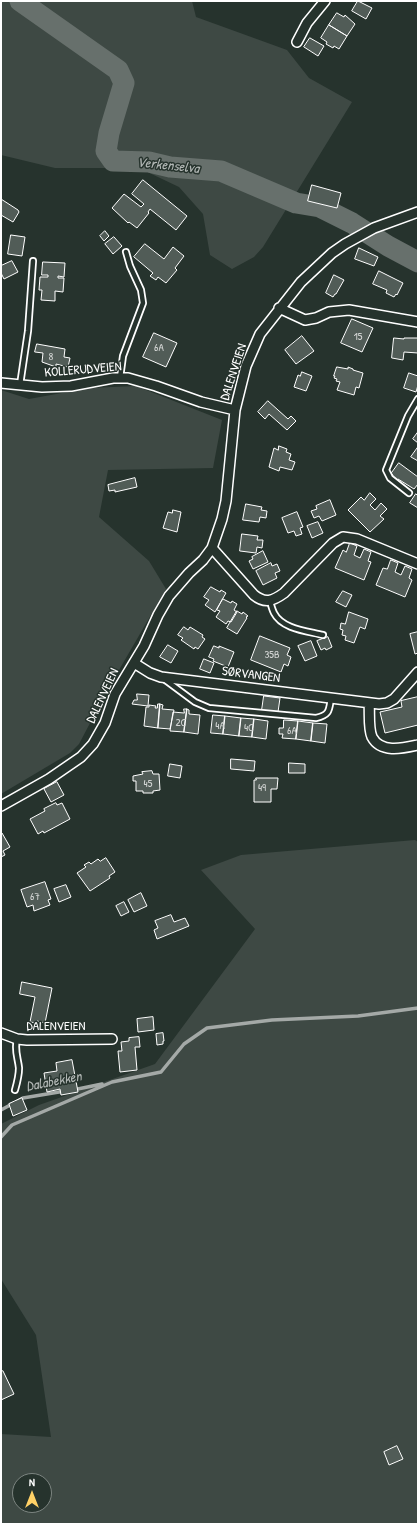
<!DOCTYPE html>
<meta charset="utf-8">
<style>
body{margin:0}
#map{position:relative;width:419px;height:1525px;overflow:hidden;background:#26332d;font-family:"Patrick Hand",sans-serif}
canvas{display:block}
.frame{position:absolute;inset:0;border:2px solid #fff;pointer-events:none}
.north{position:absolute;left:12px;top:1473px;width:40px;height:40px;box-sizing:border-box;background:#26332d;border:1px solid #7d8581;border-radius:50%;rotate:0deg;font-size:11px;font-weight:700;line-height:16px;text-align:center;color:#fff}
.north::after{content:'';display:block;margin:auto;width:14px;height:18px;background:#ffd166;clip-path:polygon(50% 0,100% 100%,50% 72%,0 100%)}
</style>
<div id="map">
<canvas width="419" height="1525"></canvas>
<div class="frame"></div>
<div class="north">N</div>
</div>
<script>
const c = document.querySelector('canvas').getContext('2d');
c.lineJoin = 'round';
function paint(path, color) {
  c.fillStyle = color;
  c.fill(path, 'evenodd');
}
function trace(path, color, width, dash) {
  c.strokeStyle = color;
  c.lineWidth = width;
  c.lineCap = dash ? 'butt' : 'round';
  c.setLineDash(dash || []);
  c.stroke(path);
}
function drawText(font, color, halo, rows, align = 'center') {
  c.font = font + ' "Patrick Hand",sans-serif';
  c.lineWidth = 3;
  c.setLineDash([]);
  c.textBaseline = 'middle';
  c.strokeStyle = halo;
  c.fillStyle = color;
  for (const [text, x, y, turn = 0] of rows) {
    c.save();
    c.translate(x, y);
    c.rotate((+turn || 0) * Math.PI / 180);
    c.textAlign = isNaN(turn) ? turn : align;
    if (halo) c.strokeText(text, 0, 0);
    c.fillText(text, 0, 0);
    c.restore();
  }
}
paint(new Path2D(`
 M1,1H192L196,17L287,50L309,78L352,102L263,247L254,257L232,269L210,255L203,214L179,187L139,168H55L1,155Z
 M136,386L222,420L213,468L108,470L99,517L149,561L166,589L108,689L79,744L70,753L1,794V390L29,399L89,388Z
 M415,840L418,842V1524H1V1434L51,1437L36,1335L1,1279V1124L39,1105L155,1064L255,929L201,870L241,855ZM20,1481H44V1505H20Z`), '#3e4944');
trace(new Path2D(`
 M73,1090L102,1084
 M18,1101L23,1098L65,1091
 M1,1110L12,1104
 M1,1137L12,1125L112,1082L161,1072L184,1044L207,1028L272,1020L358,1016L418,1008`), '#a4a9a7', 3.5);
trace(new Path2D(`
 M20,1L118,70L124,83L109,133L106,151L113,161L149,162L170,167L221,171L296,203L320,207L352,223L388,246L418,262`), '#67706c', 21);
const building = new Path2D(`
 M358,1L372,8L366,19L352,11Z
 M337,13L344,17L345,15L355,24L347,36L329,25Z
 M329,25L347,36L339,49L334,46L333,48L326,44L327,42L321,38Z
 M310,38L324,46L318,56L304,47Z
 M143,180L187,216L176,230L150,209L148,212L149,213L137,228L129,222L128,223L112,208L124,194L141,207L144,204L132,194Z
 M312,185L341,193L337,208L308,201Z
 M1,199L18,210L19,212L13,222L1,215Z
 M105,231L109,236L104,241L100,236Z
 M11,235L25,237L22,256L8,254Z
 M114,237L122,246L113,254L105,244Z
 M145,244L164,259L173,247L184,256L175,268L177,270L166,283L158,277L156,280L150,276L153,273L134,257Z
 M359,248L378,257L374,266L355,259Z
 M12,261L18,272L4,279L1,273V266Z
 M43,262L65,263L64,277L58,276V278H64L63,292L55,291V301L41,300L42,290H39L40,277H48V275H42Z
 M379,271L403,283L397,295L396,294L394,297L386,293L387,290L373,284Z
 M334,275L344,280L336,294H335L333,297L326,293Z
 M352,319L373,328L362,352L341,343Z
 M154,333L177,343L166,367L143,357Z
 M302,336L314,351L296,364L285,350Z
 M394,338L404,339V338H418V353L404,352L403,360L392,358Z
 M37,344L65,349L64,357L70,358L68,367L56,364V367L42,362L43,353L35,352Z
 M337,367L348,369V367L353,369V370L363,373L359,388L356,387L354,395L337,390L340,382L336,381L337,379L334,378L335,376H334Z
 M302,372L312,376L306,391L294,387L298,375L300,376Z
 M409,373L418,376V385L416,392L404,388Z
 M268,401L288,419L291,416L296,421L287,430L269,414L265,419L258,412Z
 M418,432V443L413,439Z
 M279,446L287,449L286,452L291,454L289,460L295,462L292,470L280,467L279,471L269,467L274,448L278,450Z
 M418,447V461L411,457Z
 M399,463L418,477V484L414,489L398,479L397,481L392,477L393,475L391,474Z
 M135,478L137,487L115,492V490L109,491L108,485Z
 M370,493L376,499L370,505L375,510L381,503L387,509L380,516L384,519L370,532L348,510L361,497L364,500Z
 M416,494L418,496V508L410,503Z
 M330,500L336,515L322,521L319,516L314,518L311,511L317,509L316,506Z
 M246,504L262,507L261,510L267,511L266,518L260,517L259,522L243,520Z
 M173,510L181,512L177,532L163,528L168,512L172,513Z
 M297,512L303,527L300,528L302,534L296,536L294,531L288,533L282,518Z
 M318,522L323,533L312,538L307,526Z
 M242,534L258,536L257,540H263L262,548L257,547L256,553L240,551Z
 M350,543L357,546L354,555L360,558L364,549L371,552L368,561L371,562L364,580L335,568L343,550L346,552Z
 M263,551L268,562L253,569L249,561L253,559L252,557Z
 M391,560L398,563L395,572L401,575L405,566L412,569L409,578L412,580L405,597L376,585L383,568L387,569Z
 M271,563L272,566L277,564L280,571L275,573L277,578L263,585L256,571Z
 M211,587L220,592L221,590L226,593L215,612L205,605L209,600L204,597Z
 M343,591L352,595L346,607L336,602Z
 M223,599L231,603L232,601L237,604L234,610L237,612L231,622L228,621L226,624L216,617L220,611L217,610Z
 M237,611L242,614L243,612L248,616L246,617L247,618L237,634L227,628Z
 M349,612L368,619L365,629L360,627L354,643L345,640L346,636L342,635L343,630L340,629L341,623L345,624Z
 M184,627L188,630L190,627L203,635L202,637L205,639L198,649L195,647L194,649L181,640L183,638L178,635Z
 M418,632V653L415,654L410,634Z
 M260,636L290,648L287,655L291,657L288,666L284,664L281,672L251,660Z
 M328,637L332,647L326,650L325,648L321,650L317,641Z
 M311,641L317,656L305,661L298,646Z
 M168,645L178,651L171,663L160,657Z
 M214,646L219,648V646L234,652L228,667L213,661L214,659L209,657Z
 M204,659L214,663L210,673L200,669Z
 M137,694L149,695L148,706L132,704L134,700H137Z
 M264,696L280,698L278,712L262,710Z
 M418,697V725L385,733L380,712L402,707L401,701Z
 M158,704H160L158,728L144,726L146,707H149V705L156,706L155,708H157Z
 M160,704L163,705L162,709L174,710L170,729L158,728Z
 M184,709H187L184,732L170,731L173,712L184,713Z
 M187,709L189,710V714L200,715L198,734L184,732Z
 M213,715L225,716L223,734L211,733Z
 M225,716L241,718L239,736L223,734Z
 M241,718L254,719L252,737L239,736Z
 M254,719L268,721L266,739L252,737Z
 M284,720L298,721L296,739L282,738L283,734H279V728H283Z
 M298,721L313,723L311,741L296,739Z
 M313,723L327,724L325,743L311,741Z
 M231,759L255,761L254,771L231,769Z
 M289,763L305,764V773H289Z
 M170,764L182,766L180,778L168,776Z
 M152,771L153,774H159L160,790L153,791V793H143V791H136V781H133V776L143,774L142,772Z
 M256,778H278L277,789H271V802H254V780H256Z
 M57,782L64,795L51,802L44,789Z
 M56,803L57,805L62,803L70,819L44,833L43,831L38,834L30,819L45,811L44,809Z
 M1,833H2L10,847L3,851L5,855L1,857Z
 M106,858L115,872L109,876L110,878L90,891L77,873L86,867L84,865L89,862L91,864L98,859L100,861Z
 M45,882L51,899L48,900L50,905L34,911L33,905L27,907L21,890Z
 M66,885L71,897L59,902L54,889Z
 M141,893L147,906L134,912L128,900Z
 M124,902L129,912L121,916L116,906Z
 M171,915L174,922L185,918L189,926L157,939L154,930L158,928L155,921Z
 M22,982L52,988L45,1023L37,1021L36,1023L30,1022L35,997L20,994Z
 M153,1017L154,1030L138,1032L137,1019Z
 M163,1033L164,1041H163V1044L157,1045L156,1034Z
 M139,1037L140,1047H135L137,1070L120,1072L118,1051H122L121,1042L129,1041V1038Z
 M72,1060L78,1092L61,1095L60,1089L47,1092L44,1073L57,1071L56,1063Z
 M22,1098L27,1110L13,1116L9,1104Z
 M3,1371L14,1394L1,1400V1372Z
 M397,1446L403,1459L389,1465L384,1452Z`);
paint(building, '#515c57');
trace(building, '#fff', 1);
const lane = new Path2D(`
 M120,378L123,356L143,303L141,290L130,266L126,252
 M20,385L28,331L33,261
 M409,493L390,478L386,470L408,416L418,399
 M270,601C271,605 272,609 274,613C282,629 307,631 323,635
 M164,679L195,702L209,708L316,718C330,715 329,710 331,698
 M15,1090C17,1083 19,1076 19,1068C18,1058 14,1050 17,1039`);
const street = new Path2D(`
 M297,42L307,23L325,1
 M279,308L305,320L316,318L329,312L349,310L418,322
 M1,383L42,387L71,386L113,378H128L156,386L201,402L235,410
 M212,548L254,595C265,604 273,601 284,593L333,543L343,537L357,539L418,564
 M134,663L150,673L161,677L379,704L387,703L394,699L418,672
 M369,703C370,713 368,728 372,737C381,754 404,748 418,745
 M1,806L49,779L81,757L93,744L105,723L115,694L144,646L158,615L169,596L189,573L203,560L212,548L222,519L226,501L235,410L246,366L260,334L301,282L332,253L345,244L374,228L418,212
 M1,1033L17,1039L27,1040L112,1039`);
trace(lane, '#fff', 8);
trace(street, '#fff', 12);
trace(lane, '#26332d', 4.5);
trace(street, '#26332d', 9);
drawText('11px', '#d4d6d5', null, [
 ["15",358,337],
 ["6A",159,348],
 ["8",51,357],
 ["35B",272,655],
 ["2C",181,723],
 ["4A",220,726],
 ["4C",249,728],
 ["6A",292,731],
 ["45",148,784],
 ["49",262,788],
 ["67",35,897]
]);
drawText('13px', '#fff', '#26332d', [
 ["KOLLERUDVEIEN",83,370,-5],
 ["DALENVEIEN",234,372,-72],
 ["SØRVANGEN",251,675,7],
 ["DALENVEIEN",103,696,-65],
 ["DALENVEIEN",56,1027]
]);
drawText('italic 14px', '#b3b8b6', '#26332d', [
 ["Verkenselva",168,166,6],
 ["Dalabekken",54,1082,-11]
]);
</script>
